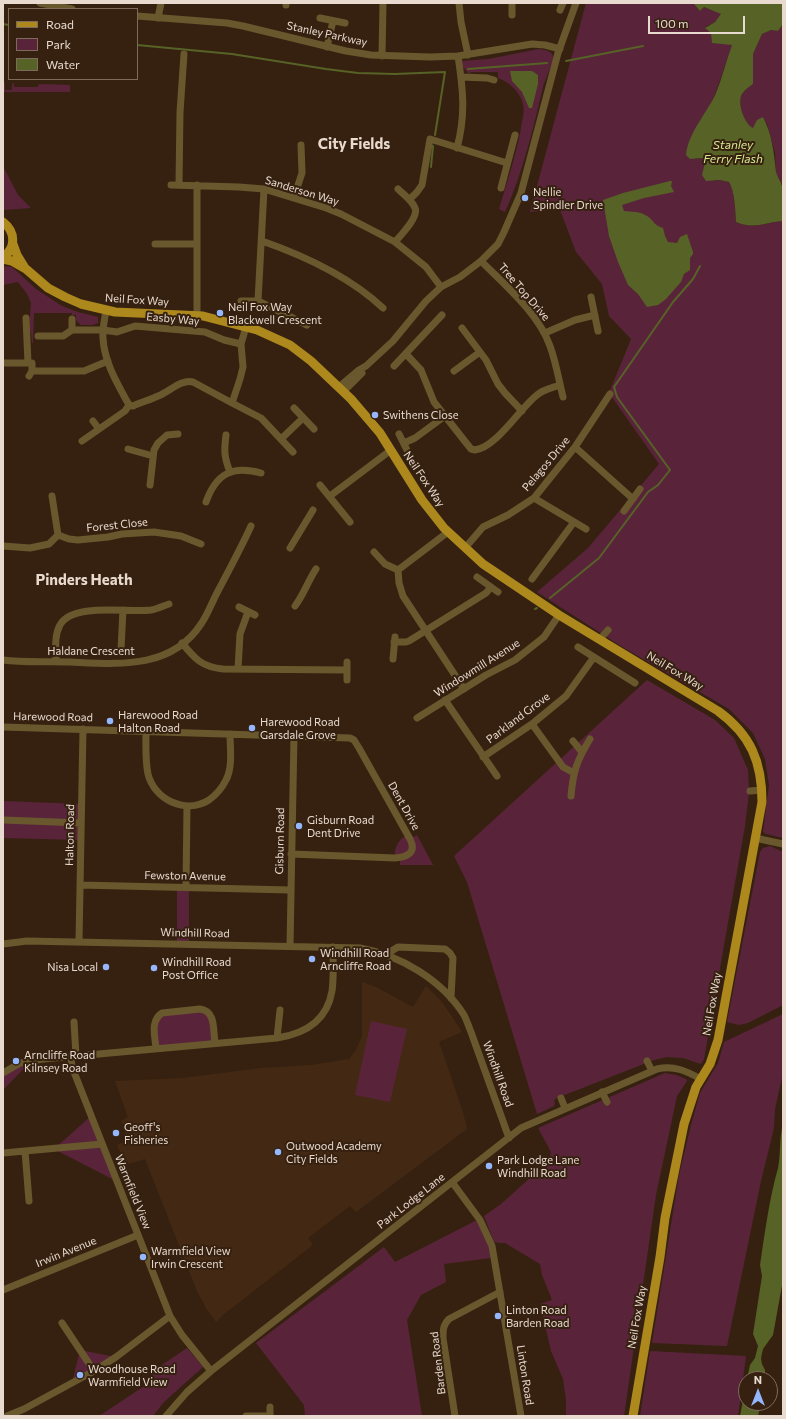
<!DOCTYPE html>
<style>
body{margin:0}
#map{position:relative;width:786px;height:1419px;overflow:hidden;background:#362110;font-family:Commissioner,sans-serif}
canvas{display:block}
.frame{position:absolute;inset:0;border:4px solid #e8dacf;pointer-events:none}
.legend{position:absolute;left:8px;top:8px;width:130px;height:72px;box-sizing:border-box;background:#362110;border:1px solid #7d6b5c;margin:0;padding:5px 7px;list-style:none;font-size:12px;color:#e8dacf}
.legend li{display:flex;align-items:center;gap:8px;height:20px}
.legend b{width:20px;border:1px solid #7d6b5c}
.north{position:absolute;left:738px;top:1371px;width:40px;height:40px;box-sizing:border-box;background:#362110;border:1px solid #7d6b5c;border-radius:50%;rotate:0deg;font-size:11px;font-weight:700;line-height:16px;text-align:center;color:#e8dacf}
.north::after{content:'';display:block;margin:auto;width:14px;height:18px;background:#95b7fd;clip-path:polygon(50% 0,100% 100%,50% 72%,0 100%)}
.scale{position:absolute;left:648px;top:16px;width:97px;height:18px;box-sizing:border-box;border:2px solid #e8dacf;border-top:0;padding-left:5px;font-size:12px;line-height:14px;white-space:nowrap;color:#e8dacf;-webkit-text-stroke:3px #362110;paint-order:stroke}
</style>
<div id="map">
<canvas width="786" height="1419"></canvas>
<div class="frame"></div>
<ul class="legend">
<li><b style="height:5px;background:#ac881d"></b>Road</li>
<li><b style="height:11px;background:#59243a"></b>Park</li>
<li><b style="height:11px;background:#566226"></b>Water</li>
</ul>
<div class="north">N</div>
<div class="scale">100 m</div>
</div>
<script>
const c = document.querySelector('canvas').getContext('2d');
c.lineJoin = 'round';
function paint(path, color) {
  c.fillStyle = color;
  c.fill(path, 'evenodd');
}
function trace(path, color, width, dash) {
  c.strokeStyle = color;
  c.lineWidth = width;
  c.lineCap = dash ? 'butt' : 'round';
  c.setLineDash(dash || []);
  c.stroke(path);
}
function drawText(font, color, halo, rows, align = 'center') {
  c.font = font + ' Commissioner,sans-serif';
  c.lineWidth = 4;
  c.setLineDash([]);
  c.textBaseline = 'middle';
  c.strokeStyle = halo;
  c.fillStyle = color;
  for (const [text, x, y, turn = 0] of rows) {
    c.save();
    c.translate(x, y);
    c.rotate((+turn || 0) * Math.PI / 180);
    c.textAlign = isNaN(turn) ? turn : align;
    if (halo) c.strokeText(text, 0, 0);
    c.fillText(text, 0, 0);
    c.restore();
  }
}
paint(new Path2D(`
 M362,982L376,987L413,1007L426,986L442,1002L453,1018L462,1032L439,1042L463,1112L467,1129L356,1212L350,1206L308,1238L313,1245L223,1315L216,1322L206,1308L197,1291L145,1159L125,1165L123,1159L117,1145L128,1140L121,1121L128,1117L115,1081L183,1078L261,1068L311,1065L349,1059L356,1050L362,1036Z`), '#432913');
paint(new Path2D(`
 M586,3H693L700,11L704,7L722,14L715,22L705,27L732,45L716,92L708,109L701,119L687,148L690,159L702,158L714,181L720,180L729,182C736,193 734,208 736,222C755,230 765,222 783,221V838L766,834L763,832L769,785L765,759L753,733L729,709L624,648L537,592L588,548L659,464L609,393L631,339L609,316L602,284L576,252L560,210L530,212Z
 M783,24V188L780,179L776,174L775,153L767,124L763,117L753,129C745,124 738,106 741,96C743,91 749,87 753,84V54L762,34L771,30L778,31Z
 M539,49C544,50 553,50 553,58C553,63 545,80 543,87C533,129 523,172 505,212L499,209C507,182 516,156 521,128C522,120 525,112 523,104C520,92 509,82 498,78V72H471L469,74L463,67L462,61L488,59Z
 M3,82H5V90H12V85L13,83H14V87H38L39,84L70,85V92H3Z
 M3,166L18,195L31,208L3,210Z
 M3,266L12,267L36,289L62,306L78,312L98,317V323L92,325H81L76,320V315H72V313H34L33,343H32L31,332L29,330L31,303L27,294L18,282L3,285Z
 M647,680L715,720L734,738L748,770L749,793L745,826L704,1059L701,1064L683,1058L667,1057L654,1060L557,1098L554,1100L555,1103L554,1106L537,1114L467,882L454,856Z
 M3,801L82,804L81,840L3,838Z
 M408,834L410,839L417,835L433,865H400V858H395C394,847 398,840 408,834Z
 M770,846L783,852V1005L748,1023L739,1025L727,1022L760,852L763,848Z
 M189,888V941H177V889Z
 M200,1009L210,1013L215,1043L156,1048L155,1018L159,1015Z
 M783,1014V1073L775,1109L774,1128L761,1181L727,1346L652,1343L679,1175L691,1125L700,1093L718,1063L724,1042Z
 M371,1021L407,1029L390,1102L355,1095Z
 M32,1060L3,1090V1073Z
 M665,1073L676,1075L686,1079L687,1081L677,1096L656,1195L624,1416H566V1400L563,1379L551,1351L540,1304L552,1300L542,1275L540,1264L505,1243H499L494,1242L484,1216L501,1204L549,1161L551,1152L538,1128Z
 M91,1116L116,1181L54,1149Z
 M477,1220L489,1247L491,1258L444,1264L446,1282L421,1295L407,1320L422,1416H305L304,1405L256,1343L384,1247L395,1262Z
 M187,1348L203,1367L164,1402L153,1416H99L155,1379L150,1373Z
 M80,1350L116,1357L72,1383Z
 M650,1351L746,1356L738,1416H640Z`), '#59243a');
paint(new Path2D(`
 M693,3H783V24L778,31L771,30L762,34L753,54V84C749,87 743,91 741,96C738,106 745,124 753,128L757,120L763,117C772,134 774,153 776,172C777,176 781,181 782,186C785,196 783,210 783,221C765,222 755,230 736,222C735,209 735,192 729,182L720,180L706,181L702,175L705,163L702,158L690,159L686,155C688,133 707,113 716,93C722,78 726,61 732,45L712,43L711,33L705,28L715,22L721,14L704,7L700,11Z
 M510,71H532L538,75V84L532,108H529L522,92L512,81Z
 M670,181H672L671,186L674,192L644,198L622,205L624,211C632,212 640,211 647,216C654,220 653,225 663,228L665,236L668,242L677,243L680,237L687,234L693,252V254L690,258V270L684,274L681,282L666,299L658,305L647,307L638,294L628,285L618,262L609,236L603,200L623,193Z
 M783,1124V1280L773,1335L763,1349L761,1358L762,1364L765,1370V1379H747L750,1365L755,1358L758,1346L753,1334L762,1276L760,1265C765,1232 769,1200 778,1168C781,1154 779,1138 783,1124Z
 M746,1385V1403H761L758,1416H740Z`), '#566226');
trace(new Path2D(`
 M3,24L9,25
 M137,45L232,54L326,69L358,73L395,74L445,72L435,135
 M566,61L643,46
 M468,69L547,63
 M431,167L433,146
 M550,598L599,558L648,492L658,485L670,470L617,397L614,387L673,302L693,279L700,266
 M535,609L537,608`), '#566226', 2);
trace(new Path2D(`
 M40,3L72,9
 M459,3L461,22L468,55
 M286,5V3
 M560,10L563,3
 M512,15V3
 M137,16L227,23L243,26L346,51L371,55L430,57L458,56L532,44L545,45L560,49
 M158,18L161,3
 M320,18L345,23
 M327,47L333,21
 M382,56L383,3
 M461,77L487,78L494,80
 M457,148C466,114 463,89 458,56
 M171,185L239,187L264,189L326,208L341,214L395,242L426,267L441,287
 M179,185L180,112L184,54
 M197,185V315
 M501,188L515,135
 M294,197L302,173L301,145
 M410,199L417,192L422,185L430,139L507,163
 M262,241C305,256 350,277 383,308
 M395,242C401,235 419,217 415,208C412,200 404,195 398,189
 M155,244H197
 M481,261C505,285 539,314 550,346C556,362 559,381 563,397
 M591,297L598,331
 M241,301H258L307,325
 M258,301L264,189
 M106,310C105,319 102,329 103,338C104,362 118,385 129,405L133,406C141,402 150,400 158,396C169,392 181,379 193,382L232,403L240,379L243,367L241,344L246,327
 M26,318L28,363
 M462,328L486,360L498,384L505,393L522,411
 M72,330V319
 M545,333L575,320L595,315
 M38,336H63L72,330H103L117,332L135,326L205,332L224,340L241,344
 M406,354L421,370L434,402L471,449L475,450C497,447 520,408 537,395C544,389 552,388 560,385
 M3,363H32V371L29,376
 M394,366L442,315
 M32,371H84L108,361
 M454,371L480,352
 M339,387L359,370L366,366L393,341L426,301L441,287L460,277L481,261L498,244L504,232L521,193L558,53L576,3
 M343,392L362,373
 M232,403L261,418L293,452
 M294,408L314,429
 M93,421L99,429
 M399,434L410,456
 M226,435C224,451 224,457 230,472
 M281,439L303,418
 M82,441L125,411L129,405
 M404,443L415,438L445,416
 M575,447L633,499
 M128,449L153,456
 M150,485L154,450L158,443L167,435L178,434
 M320,485L350,522
 M52,496L58,535L69,539L78,540L108,537L122,534L154,532L181,536L201,544
 M330,496L391,450
 M534,498L586,529
 M206,502C216,474 232,465 261,473
 M624,511L640,489
 M3,546L30,548L49,544L58,535
 M290,548L313,510
 M465,548L483,527L508,515L534,498L575,447L610,394
 M374,552L385,564L398,570L448,532
 M398,570L399,583L403,596L464,689
 M477,577L498,592
 M532,579L574,522
 M295,606C304,594 308,581 316,569
 M239,607L255,615
 M600,639L608,630
 M394,642H406L409,641L486,593L491,587
 M182,643C195,659 202,667 223,669L347,670
 M578,647L635,683
 M121,649L123,610
 M393,659L395,637
 M3,660C25,663 48,661 70,662C117,664 171,670 201,624C208,614 212,602 218,591C229,570 241,548 251,526
 M56,661C56,649 54,636 60,625C72,602 129,613 151,610C157,609 163,606 169,604
 M238,669L240,634L248,612
 M347,680V662
 M445,700L497,776
 M417,718L486,675L515,660L544,637L559,615
 M532,724L563,767L574,773
 M3,727L350,738L354,740L359,748L410,839C417,853 407,857 395,858L291,854
 M146,731C146,744 145,760 148,774C154,799 185,815 209,800C216,795 222,788 226,780C233,767 230,748 230,734
 M573,741L582,752
 M483,757L532,724L566,696L594,657
 M750,791L762,790
 M571,796C573,772 577,760 590,739
 M3,820L81,823
 M755,838L783,844
 M80,885L290,890
 M186,887L187,806
 M79,941L83,729
 M3,944L27,941L360,948C400,955 442,980 464,1015C467,1021 469,1027 471,1032L509,1138
 M290,946L294,736
 M385,955L398,947L445,949L450,953L453,958L451,998
 M74,1022L76,1056
 M277,1038L280,1010
 M156,1048C155,1036 150,1021 162,1013L200,1009C216,1011 213,1030 215,1043
 M71,1057L72,1067L170,1316L182,1335L211,1371
 M647,1061L652,1071
 M3,1073L20,1063L43,1059L277,1038C304,1034 327,1021 332,991C334,977 333,961 333,947
 M602,1092L607,1102
 M561,1098L565,1108
 M25,1151L29,1201
 M3,1153L102,1144
 M452,1182L480,1220L492,1246L521,1416
 M3,1290L138,1235
 M62,1323L94,1371
 M270,1407V1416
 M7,1416L24,1409L94,1371L116,1357L170,1316
 M166,1416L187,1392L211,1371L521,1128L657,1069C674,1065 686,1071 701,1079
 M246,1416H266
 M455,1416L443,1338C443,1330 443,1325 449,1319L500,1292`), '#69582d', 7);
trace(new Path2D(`
 M3,222C16,232 16,248 3,257
 M13,244L17,255L25,268
 M3,259L12,261L26,269L48,288L65,297L81,304L115,312L203,316L257,330L290,345L311,361L351,399L380,433L422,500L444,528L483,564L559,615L718,711C751,735 762,762 762,802L718,1040L710,1064L696,1087L684,1124L665,1218L660,1257L633,1416`), '#ac881d', 9);
for (const [x, y, r, color] of [
 [525,198,4,"#95b7fd"],
 [220,313,4,"#95b7fd"],
 [375,415,4,"#95b7fd"],
 [110,721,4,"#95b7fd"],
 [252,728,4,"#95b7fd"],
 [299,826,4,"#95b7fd"],
 [312,959,4,"#95b7fd"],
 [106,967,4,"#95b7fd"],
 [154,968,4,"#95b7fd"],
 [16,1061,4,"#95b7fd"],
 [116,1133,4,"#95b7fd"],
 [278,1152,4,"#95b7fd"],
 [489,1166,4,"#95b7fd"],
 [143,1257,4,"#95b7fd"],
 [498,1316,4,"#95b7fd"],
 [80,1375,4,"#95b7fd"]
]) {
  const dot = new Path2D();
  dot.arc(x, y, r, 0, 2 * Math.PI);
  c.fillStyle = color;
  c.fill(dot);
  trace(dot, '#362110', 1.5);
}
drawText('11px', '#e8dacf', '#362110', [
 ["Stanley Parkway",327,34,12],
 ["Sanderson Way",302,191,17],
 ["Tree Top Drive",524,292,49],
 ["Neil Fox Way",137,300,4],
 ["Easby Way",173,319,5],
 ["Pelagos Drive",546,464,-50],
 ["Neil Fox Way",424,479,56],
 ["Forest Close",117,525,-6],
 ["Haldane Crescent",91,651],
 ["Windowmill Avenue",477,668,-32],
 ["Neil Fox Way",675,671,31],
 ["Harewood Road",53,717,1],
 ["Parkland Grove",518,718,-37],
 ["Dent Drive",404,806,61],
 ["Halton Road",70,835,-89],
 ["Gisburn Road",280,841,-89],
 ["Fewston Avenue",185,876,1],
 ["Windhill Road",195,933,1],
 ["Neil Fox Way",712,1004,-80],
 ["Windhill Road",498,1074,70],
 ["Warmfield View",133,1192,68],
 ["Park Lodge Lane",411,1201,-38],
 ["Irwin Avenue",66,1252,-22],
 ["Neil Fox Way",637,1317,-80],
 ["Barden Road",438,1363,-97],
 ["Linton Road",525,1375,81]
]);
drawText('11px', '#e8dacf', '#362110', [
 ["Nellie",533,192],
 ["Spindler Drive",533,205],
 ["Neil Fox Way",228,307],
 ["Blackwell Crescent",228,320],
 ["Swithens Close",383,415],
 ["Harewood Road",118,715],
 ["Halton Road",118,728],
 ["Harewood Road",260,722],
 ["Garsdale Grove",260,735],
 ["Gisburn Road",307,820],
 ["Dent Drive",307,833],
 ["Windhill Road",320,953],
 ["Arncliffe Road",320,966],
 ["Windhill Road",162,962],
 ["Post Office",162,975],
 ["Nisa Local",98,967,"right"],
 ["Arncliffe Road",24,1055],
 ["Kilnsey Road",24,1068],
 ["Geoff's",124,1127],
 ["Fisheries",124,1140],
 ["Outwood Academy",286,1146],
 ["City Fields",286,1159],
 ["Park Lodge Lane",497,1160],
 ["Windhill Road",497,1173],
 ["Warmfield View",151,1251],
 ["Irwin Crescent",151,1264],
 ["Linton Road",506,1310],
 ["Barden Road",506,1323],
 ["Woodhouse Road",88,1369],
 ["Warmfield View",88,1382]
], 'left');
drawText('italic 12px', '#d5e990', '#362110', [
 ["Stanley",733,145],
 ["Ferry Flash",733,159]
]);
drawText('bold 15px', '#e8dacf', '#362110', [
 ["City Fields",354,144],
 ["Pinders Heath",84,580]
]);
</script>
